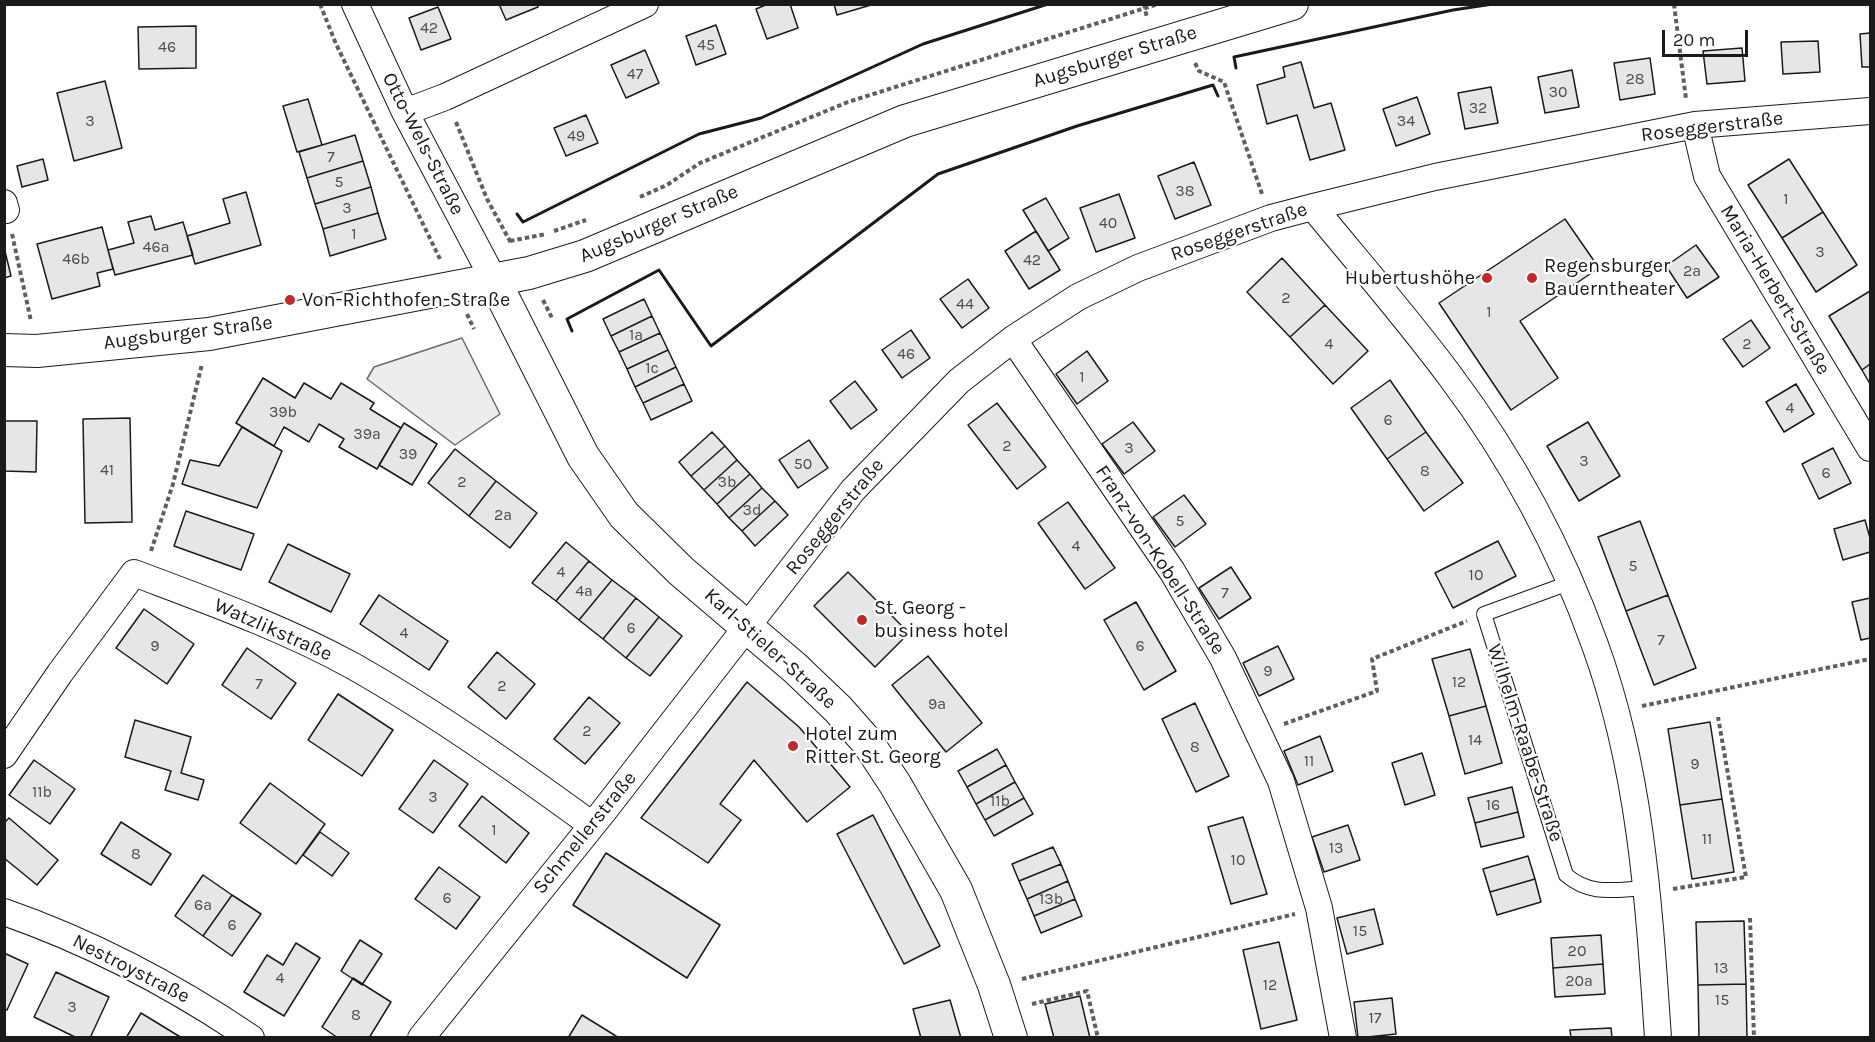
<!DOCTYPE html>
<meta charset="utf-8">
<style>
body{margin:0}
#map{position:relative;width:1875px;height:1042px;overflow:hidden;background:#fff;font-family:Karla,sans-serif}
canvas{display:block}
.frame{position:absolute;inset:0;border:6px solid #1a1a1a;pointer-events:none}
.scale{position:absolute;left:1662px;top:30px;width:86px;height:27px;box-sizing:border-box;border:3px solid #1a1a1a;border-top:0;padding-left:8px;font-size:18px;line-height:21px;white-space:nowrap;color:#1a1a1a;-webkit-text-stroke:4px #fff;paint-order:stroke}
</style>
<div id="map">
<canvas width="1875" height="1042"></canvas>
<div class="frame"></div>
<div class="scale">20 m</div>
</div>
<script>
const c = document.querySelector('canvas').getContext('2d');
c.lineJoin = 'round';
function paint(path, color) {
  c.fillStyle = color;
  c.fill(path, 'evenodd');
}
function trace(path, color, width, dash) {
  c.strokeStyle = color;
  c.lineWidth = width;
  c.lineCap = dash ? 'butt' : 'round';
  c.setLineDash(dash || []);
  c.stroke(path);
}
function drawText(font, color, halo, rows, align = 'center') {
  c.font = font + ' Karla,sans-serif';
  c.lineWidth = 4.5;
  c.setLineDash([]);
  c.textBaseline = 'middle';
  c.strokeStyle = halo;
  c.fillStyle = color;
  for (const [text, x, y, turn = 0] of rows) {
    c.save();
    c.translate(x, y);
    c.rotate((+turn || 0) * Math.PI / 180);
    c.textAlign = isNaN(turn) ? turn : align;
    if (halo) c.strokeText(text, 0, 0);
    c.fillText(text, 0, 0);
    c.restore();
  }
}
const parking = new Path2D(`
 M462,338L500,414L455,445L367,379L374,367Z`);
paint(parking, '#ededed');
trace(parking, '#6a6a6a', 1.5);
const building = new Path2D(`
 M499,4H537L538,7L506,20Z
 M768,4H790L798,28L767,39L756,9Z
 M834,4H871V5L837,15Z
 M438,7L451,39L421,50L409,18Z
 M716,25L726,54L696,65L686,36Z
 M196,26V68L139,69L138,27Z
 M1870,33V67H1862L1860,34Z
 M1818,41L1820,72L1783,74L1781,42Z
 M1742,48L1745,81L1707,84L1703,51Z
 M645,50L659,83L626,98L611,65Z
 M1650,58L1655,94L1620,100L1614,63Z
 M1301,62L1314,108L1331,103L1345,150L1310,160L1297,115L1267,124L1257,85L1285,77L1283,67Z
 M1572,70L1579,107L1545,113L1538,77Z
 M105,81L122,148L74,161L57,93Z
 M1491,87L1498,123L1465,129L1458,93Z
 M1417,97L1430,134L1396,146L1383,109Z
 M308,99L322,145L297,152L283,106Z
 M586,115L598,143L566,156L554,128Z
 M355,135L363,161L307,178L299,152Z
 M43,159L48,180L22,187L17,166Z
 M1789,159L1823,212L1782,238L1748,185Z
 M363,161L371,187L315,204L307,178Z
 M1194,162L1211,205L1175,219L1158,176Z
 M371,187L378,213L323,229L315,204Z
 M246,192L261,245L195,264L187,236L230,223L223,199Z
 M1119,194L1135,238L1096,252L1080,208Z
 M1046,198L1069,238L1048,251L1023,210Z
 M1823,212L1857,265L1816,292L1782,238Z
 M378,213L386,239L330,256L323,229Z
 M151,216L155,230L183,222L193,255L115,275L108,250L134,243L128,222Z
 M1565,219L1599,268L1520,321L1558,378L1511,410L1439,303Z
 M102,227L113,269L97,273L100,286L52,299L37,244Z
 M1036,231L1060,270L1029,289L1005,251Z
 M1696,245L1719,277L1687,298L1666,266Z
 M4,247L11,276L4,278Z
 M1282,258L1325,305L1290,337L1247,292Z
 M968,279L989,308L962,328L940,299Z
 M1870,291V364L1862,370L1829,316Z
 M644,299L652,316L611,336L603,319Z
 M1325,305L1368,351L1333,384L1290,337Z
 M652,316L660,333L619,352L611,336Z
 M1751,320L1770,348L1743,367L1723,339Z
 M911,330L930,358L902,378L882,350Z
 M660,333L668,350L627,369L619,352Z
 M668,350L676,367L635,387L627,369Z
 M1087,351L1108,381L1077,404L1056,374Z
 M1870,364V384L1862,370Z
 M676,367L684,384L643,403L635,387Z
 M263,378L295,398L304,383L331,399L341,383L374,403L370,409L401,428L377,469L339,447L344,439L319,424L309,442L284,427L274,446L236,423Z
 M1390,380L1426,432L1387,459L1351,408Z
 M855,381L877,410L851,429L830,401Z
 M684,384L692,401L651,420L643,403Z
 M1796,384L1814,414L1784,432L1766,402Z
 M997,403L1046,467L1017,489L968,425Z
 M130,418L132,522L85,523L83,419Z
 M4,421H37L36,472L4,471Z
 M1133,422L1155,451L1124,474L1102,444Z
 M1588,422L1620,476L1579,501L1547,446Z
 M404,423L437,444L412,485L379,465Z
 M242,427L282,451L257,508L182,484L190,460L219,466Z
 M712,432L725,446L691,476L679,462Z
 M1426,432L1463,483L1424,511L1387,459Z
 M809,440L828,468L798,488L779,460Z
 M725,446L737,460L704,490L691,476Z
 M1833,448L1851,483L1819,499L1802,464Z
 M455,449L496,481L469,516L428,483Z
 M737,460L750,474L717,504L704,490Z
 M750,474L762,488L729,518L717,504Z
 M496,481L537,513L510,548L469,516Z
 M762,488L775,501L742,531L729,518Z
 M1184,495L1206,524L1175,547L1153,517Z
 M775,501L788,515L755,546L742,531Z
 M1068,502L1115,568L1085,589L1038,523Z
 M186,511L254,534L241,570L174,546Z
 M1865,520L1870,538V552L1843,560L1834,529Z
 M1640,521L1668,595L1626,611L1598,537Z
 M1498,541L1516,576L1453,608L1435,573Z
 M566,542L589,561L556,601L532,583Z
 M288,544L350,574L331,612L269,582Z
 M589,561L612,580L579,620L556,601Z
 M1231,567L1251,598L1219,619L1199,588Z
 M848,572L909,633L875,667L814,606Z
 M612,580L636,598L603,639L579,620Z
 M379,595L448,641L429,670L360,624Z
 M1668,595L1696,668L1654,685L1626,611Z
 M636,598L659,617L626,658L603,639Z
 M1870,598V638L1861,640L1852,602Z
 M1136,602L1176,671L1144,690L1104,620Z
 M144,609L194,644L167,684L116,648Z
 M659,617L682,636L650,676L626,658Z
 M1278,646L1294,679L1259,696L1243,663Z
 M247,648L296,683L271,719L222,685Z
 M1470,649L1486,706L1449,716L1432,659Z
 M497,652L535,684L506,719L468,687Z
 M928,656L982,723L946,752L892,685Z
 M747,682L799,727L850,787L807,822L754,760L720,804L741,820L708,863L641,818Z
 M338,694L393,730L362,776L308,740Z
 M589,697L620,723L585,764L554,739Z
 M1195,703L1229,776L1196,792L1162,719Z
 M1486,706L1502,763L1465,774L1449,716Z
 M135,720L191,737L181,773L204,780L198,800L165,790L171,771L125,757Z
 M1710,722L1722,799L1680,805L1668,729Z
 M1320,736L1333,771L1298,785L1284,751Z
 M997,749L1006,765L967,787L958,771Z
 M1422,753L1435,795L1405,805L1392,763Z
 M34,760L75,789L50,824L9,795Z
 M434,760L468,784L433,833L399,809Z
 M1006,765L1015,782L976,804L967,787Z
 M1015,782L1024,798L985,820L976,804Z
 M270,783L325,824L296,864L240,823Z
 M1512,787L1518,812L1475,823L1468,798Z
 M482,796L529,833L506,863L459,826Z
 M1024,798L1033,814L994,836L985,820Z
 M1722,799L1734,872L1692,879L1680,805Z
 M1518,812L1524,837L1481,847L1475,823Z
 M873,815L940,946L904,964L837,834Z
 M1243,817L1267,894L1231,904L1208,827Z
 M9,818L58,860L37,885L4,858V823Z
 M121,822L171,854L151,885L101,854Z
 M1348,825L1360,860L1324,872L1312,837Z
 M320,832L349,853L332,876L303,855Z
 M1053,847L1061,864L1019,881L1012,864Z
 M606,853L720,925L687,978L573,905Z
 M1528,856L1535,879L1490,892L1483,869Z
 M1061,864L1068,881L1027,899L1019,881Z
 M439,867L480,897L456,929L415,899Z
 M203,875L232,895L203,936L175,916Z
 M1535,879L1541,902L1497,915L1490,892Z
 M1068,881L1075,899L1034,916L1027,899Z
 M232,895L261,914L232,956L203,936Z
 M1075,899L1082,916L1041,933L1034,916Z
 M1374,909L1383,944L1347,954L1337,918Z
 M1744,921L1746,984L1698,985L1696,922Z
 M1601,935L1603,964L1553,968L1551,938Z
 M360,940L382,954L362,985L341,971Z
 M1279,942L1297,1020L1261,1029L1243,950Z
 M296,943L320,958L284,1016L244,992L267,955L283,965Z
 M4,953L28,964L7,1010L4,1009Z
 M1603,964L1605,994L1555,997L1553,968Z
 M56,972L109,997L90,1038H77L34,1017Z
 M353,978L391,1002L369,1038H338L322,1027Z
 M1746,984L1747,1038H1699L1698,985Z
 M1080,996L1090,1038H1054L1045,1004Z
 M1392,998L1396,1034L1358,1038L1354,1002Z
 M950,1000L961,1038H921L913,1009Z
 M141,1013L182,1038H126Z
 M582,1015L616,1036L614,1038H568Z
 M1611,1028L1612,1038H1571L1570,1030Z`);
paint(building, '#e6e6e6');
trace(building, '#1a1a1a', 1.5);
const service = new Path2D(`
 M1569,583L1484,614L1566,875C1592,897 1616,889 1648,888`);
const minor = new Path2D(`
 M355,4L405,112L495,282
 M405,112L445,97L645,4
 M1695,125L1707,176L1870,448
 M4,203L6,210
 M1313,207C1359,263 1407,318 1450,376C1511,457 1561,550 1595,645C1641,771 1649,905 1658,1038
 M1013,339L1172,571L1223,658L1281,781L1319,908L1343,1038
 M4,755L60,673L134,573C208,601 284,628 353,666C436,713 515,769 592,825
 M4,912C93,943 174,986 251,1038
 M421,1038L603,812L853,490L959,381L1013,339L1078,297L1138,268L1271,218L1313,207L1435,177L1695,125L1870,111`);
const tertiary = new Path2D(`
 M495,282L583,456L624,515L681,571L795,668L838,709L868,743L895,784L956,890L994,985L1011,1038
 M4,350L37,351L209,334L529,273L585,256L905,121L1292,4`);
trace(service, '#1a1a1a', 16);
trace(minor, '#1a1a1a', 28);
trace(tertiary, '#1a1a1a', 34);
trace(new Path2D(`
 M320,4L336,44L440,259
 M1144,4L1147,18
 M1674,4L1686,99
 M1195,63L1199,71L1224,82L1262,194
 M456,122L487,199L511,243
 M640,197L667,185L700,163L848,102L1158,4
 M554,231L586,220
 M12,234L31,321
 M510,241L546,234
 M543,300L553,320
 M467,314L474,329
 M151,551L173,484L202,364
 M1642,706L1870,659
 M1284,724L1377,691L1372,659L1467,621
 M1673,889L1746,877L1718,717
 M1750,918L1754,1038
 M1022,979L1295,914
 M1032,1004L1087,991L1098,1038`), '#5f5f5f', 4, [4.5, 3]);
trace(service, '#fff', 14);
trace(minor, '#fff', 26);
trace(tertiary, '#fff', 32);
trace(new Path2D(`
 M1236,68L1234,57L1453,10L1493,4
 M517,214L523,222L699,134L761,118L923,44L1048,4
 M572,331L567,319L659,270L711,346L938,174L1077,126L1213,85L1218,96`), '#1a1a1a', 3);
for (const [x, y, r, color] of [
 [1487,278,6,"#c62828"],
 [1532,278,6,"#c62828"],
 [290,300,6,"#c62828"],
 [862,620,6,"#c62828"],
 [793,746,6,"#c62828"]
]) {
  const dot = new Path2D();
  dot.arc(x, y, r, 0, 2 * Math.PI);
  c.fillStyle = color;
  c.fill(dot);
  trace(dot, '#fff', 2);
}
drawText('16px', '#4d4d4d', null, [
 ["42",429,28],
 ["45",706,45],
 ["46",167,47],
 ["47",635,74],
 ["28",1635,79],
 ["30",1558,92],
 ["32",1478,108],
 ["3",90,121],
 ["34",1406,121],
 ["49",576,136],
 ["7",331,157],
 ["5",339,182],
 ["38",1185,191],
 ["1",1786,199],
 ["3",347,208],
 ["40",1108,223],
 ["1",354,234],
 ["46a",156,247],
 ["3",1820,252],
 ["46b",76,259],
 ["42",1032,260],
 ["2a",1692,271],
 ["2",1286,298],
 ["44",965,304],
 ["1",1489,312],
 ["1a",636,335],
 ["4",1329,344],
 ["2",1747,344],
 ["46",906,354],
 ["1c",652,368],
 ["1",1082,377],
 ["4",1790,408],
 ["39b",283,412],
 ["6",1388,420],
 ["39a",367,434],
 ["2",1007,446],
 ["3",1129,448],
 ["39",408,454],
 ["3",1584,461],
 ["50",803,464],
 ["41",107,470],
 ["8",1425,471],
 ["6",1826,473],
 ["2",462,482],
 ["3b",727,482],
 ["3d",752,510],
 ["2a",503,515],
 ["5",1180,521],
 ["4",1076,546],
 ["5",1633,566],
 ["4",561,572],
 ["10",1476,575],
 ["4a",584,591],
 ["7",1225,593],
 ["6",631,628],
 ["4",404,633],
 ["7",1661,640],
 ["9",155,646],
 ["6",1140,646],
 ["9",1268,671],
 ["12",1459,682],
 ["7",259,684],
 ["2",502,686],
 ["9a",937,704],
 ["2",587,731],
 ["14",1475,740],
 ["8",1195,747],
 ["11",1309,761],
 ["9",1695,764],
 ["11b",42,792],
 ["3",433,797],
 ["11b",1000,801],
 ["16",1493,805],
 ["1",494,830],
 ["11",1707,839],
 ["13",1336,848],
 ["8",136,854],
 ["10",1238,860],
 ["6",447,898],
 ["13b",1051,899],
 ["6a",203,905],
 ["6",232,925],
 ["15",1360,931],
 ["20",1577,951],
 ["13",1721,968],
 ["4",280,978],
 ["20a",1579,981],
 ["12",1270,985],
 ["15",1722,1000],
 ["3",72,1007],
 ["8",356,1015],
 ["17",1375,1018]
]);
drawText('20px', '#1a1a1a', '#fff', [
 ["Augsburger Straße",1115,57,-17],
 ["Roseggerstraße",1712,127,-7],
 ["Otto-Wels-Straße",423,144,63],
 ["Augsburger Straße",659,224,-23],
 ["Roseggerstraße",1239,232,-19],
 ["Maria-Herbert-Straße",1775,290,59],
 ["Augsburger Straße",188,333,-7],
 ["Roseggerstraße",835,517,-51],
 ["Franz-von-Kobell-Straße",1160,560,57],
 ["Watzlikstraße",273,630,24],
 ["Karl-Stieler-Straße",770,649,42],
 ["Wilhelm-Raabe-Straße",1525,743,72],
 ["Schmellerstraße",585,833,-51],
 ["Nestroystraße",131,969,27]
]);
drawText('20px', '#1a1a1a', '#fff', [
 ["Regensburger",1544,266],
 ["Bauerntheater",1544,289],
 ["Hubertushöhe",1475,278,"right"],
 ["Von-Richthofen-Straße",302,300],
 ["St. Georg -",874,608],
 ["business hotel",874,631],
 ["Hotel zum",805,734],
 ["Ritter St. Georg",805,757]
], 'left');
</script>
